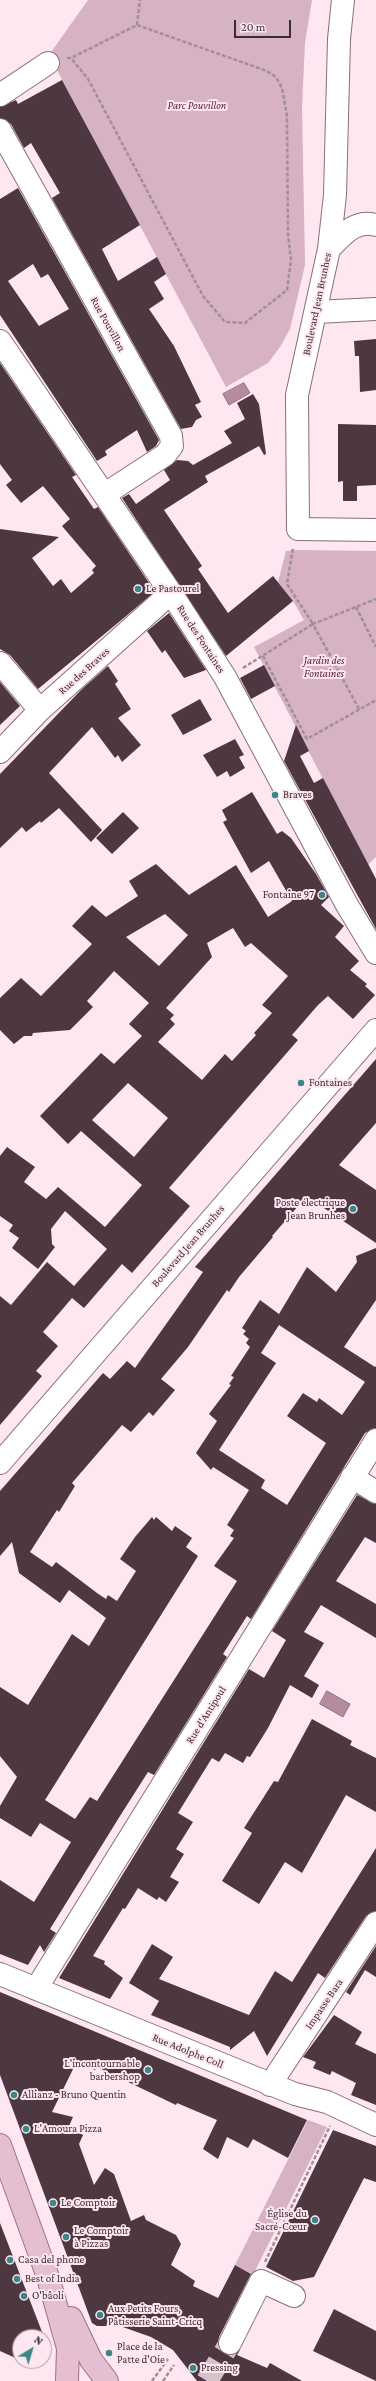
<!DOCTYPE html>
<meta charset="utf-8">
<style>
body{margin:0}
#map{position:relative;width:376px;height:2381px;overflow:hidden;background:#fee7f1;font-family:"Crimson Pro",serif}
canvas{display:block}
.north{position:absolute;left:12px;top:2329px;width:40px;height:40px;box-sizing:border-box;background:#fee7f1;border:1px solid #af9da5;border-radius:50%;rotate:38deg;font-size:11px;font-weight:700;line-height:16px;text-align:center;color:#382d32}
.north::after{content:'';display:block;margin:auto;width:14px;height:18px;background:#3d8588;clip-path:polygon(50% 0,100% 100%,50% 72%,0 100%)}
.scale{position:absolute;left:234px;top:20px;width:57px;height:18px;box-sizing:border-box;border:2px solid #382d32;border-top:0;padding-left:5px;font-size:12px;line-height:14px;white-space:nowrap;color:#382d32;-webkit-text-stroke:3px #fee7f1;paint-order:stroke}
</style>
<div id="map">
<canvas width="376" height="2381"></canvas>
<div class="north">N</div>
<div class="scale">20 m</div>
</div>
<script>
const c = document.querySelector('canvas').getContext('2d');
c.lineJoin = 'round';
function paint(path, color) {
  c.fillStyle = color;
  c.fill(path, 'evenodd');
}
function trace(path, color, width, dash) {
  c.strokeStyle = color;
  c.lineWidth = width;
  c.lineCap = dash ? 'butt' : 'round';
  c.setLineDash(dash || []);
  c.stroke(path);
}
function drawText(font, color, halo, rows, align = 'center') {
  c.font = font + ' "Crimson Pro",serif';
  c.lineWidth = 4;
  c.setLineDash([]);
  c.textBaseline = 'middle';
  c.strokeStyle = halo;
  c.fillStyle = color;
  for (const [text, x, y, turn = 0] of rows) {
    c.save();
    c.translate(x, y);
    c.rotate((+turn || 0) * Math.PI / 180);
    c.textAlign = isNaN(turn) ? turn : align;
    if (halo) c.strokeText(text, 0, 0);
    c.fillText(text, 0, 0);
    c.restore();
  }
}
paint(new Path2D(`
 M88,0H312L305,43L302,107L305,265L290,329L280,347L268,363L226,387L49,55Z
 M296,550L376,551V857L368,865L254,647L304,620L293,601L278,582L286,551Z
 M308,2120L327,2127L253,2275L235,2265Z`), '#d6b2c3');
const water = new Path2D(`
 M244,383L250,393L229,405L223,394Z
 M327,1691L350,1704L343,1717L320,1704Z`);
paint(water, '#b58b9e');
trace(water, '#906f7e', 1);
paint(new Path2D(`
 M62,80L140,225L102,249L118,281L157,257L166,274L154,282L164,299L149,309L174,346L201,402L195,405L202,417L196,420L192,427L181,429L52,198L60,193L31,143L24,148L11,124L0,118V107L16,100L18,104Z
 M18,188L159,440L156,446L147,452L137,430L105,451L107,455L97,461L0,315V199ZM33,264L41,278L48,274L69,309L39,326L8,281Z
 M376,339V390L360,392L359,356H355L354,341Z
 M0,363L76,475L72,477L94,509L98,507L153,589L152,594L119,622L38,689L10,655L0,649V529L59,537L32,558L53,586L61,579L71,593L94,573L92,570L96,566L62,526L70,519L43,486L21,503L6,485L12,480L0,464Z
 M253,394L259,404L266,454L264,455L259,446L205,476L208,482L164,510L202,566L198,569L228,613L273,576L293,601L226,656L122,498L129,494L136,504L170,480L164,470L177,460L188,461L193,465L232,443L224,431L245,419L237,403Z
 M338,424L376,425V485L357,486V501H343V481L338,482Z
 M169,613L206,670L184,678L165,650L162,653L147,631Z
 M264,665L275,686L251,699L240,678Z
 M108,666L118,681L115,684L131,709L118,718L141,745L122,762L118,755L115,758L92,727L49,773L102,830L91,842L59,808L41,823L40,821L26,832L22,827L0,848V774L82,689Z
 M0,682L20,706L0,725Z
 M200,699L212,720L183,735L171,715Z
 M296,725L309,751L300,756L314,783L323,778L376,879V929L284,761Z
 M235,739L244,755L239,757L245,768L230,777L227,771L217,777L203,755Z
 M252,792L277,834L282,831L291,838L316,874L329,897L321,905L344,926L335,937L359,961L350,970L367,984L365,986L375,995L353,1019L328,996L318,1005L292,1035L298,1040L169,1188L190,1206L132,1273L122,1264L84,1308L72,1298L43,1332L58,1346L36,1371L42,1376L0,1425V1296L11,1305L47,1262L74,1286L107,1249L65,1211L51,1229L52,1244L55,1247L38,1269L12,1248L19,1238L9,1231L13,1225L0,1216V1156L7,1147L35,1167L24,1182L46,1199L58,1187L105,1227L142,1185L81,1131L68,1144L40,1116L101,1053L114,1064L142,1036L129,1024L149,1003L114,971L87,1001L93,1007L70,1030L33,1033L32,1036H24L14,1044L0,1030V998L21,978L41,996L92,944L72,926L92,905L106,917L138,896L129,881L156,864L189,895L236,865L268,917L292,901L269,861L251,873L223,822L227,820L222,810ZM165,914L188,935L159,966L126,937ZM233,928L245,947L251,943L288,976L262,1005L272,1013L254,1033L256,1035L232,1061L225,1054L202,1080L158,1042L175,1024L170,1019L174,1015L166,1008L212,957L207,943ZM128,1083L168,1118L134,1157L92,1120Z
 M123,812L139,828L112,854L96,838Z
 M376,1059V1123L339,1165L376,1190V1243L309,1198L302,1206L300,1204L272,1236L273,1237L239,1277L229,1292L227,1290L188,1347L161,1379L175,1390L153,1416L149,1412L131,1432L122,1425L72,1483L75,1486L59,1512L57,1510L30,1552L52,1567L56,1562L97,1593L106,1599L108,1595L117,1601L136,1571L120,1559L135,1537L152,1517L154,1520L156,1517L172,1531L175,1526L192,1538L186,1547L198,1556L45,1800L75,1819L90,1797L97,1801L237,1581L214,1566L234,1538L230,1536L234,1530L227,1525L249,1490L213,1467L211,1470L196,1453L217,1421L209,1414L231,1385L229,1384L234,1377L231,1376L250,1347L246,1343L249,1339L243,1334L246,1331L242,1328L260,1300L279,1314L307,1267L336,1292L357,1262L356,1256L376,1248V1300L344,1347L375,1367L376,1366V1428L365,1433L251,1619L247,1616L223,1654L227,1657L154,1775L148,1772L120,1816L50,1929L56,1933L44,1952L40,1945L28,1965L0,1954V1880L34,1902L71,1842L40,1823L31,1837L0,1818V1806L17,1777L0,1756V1687L28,1705L72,1634L89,1646L106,1618L69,1590L60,1603L19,1573L12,1542L0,1556V1491L103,1373L110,1379L127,1361L135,1368L203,1272L195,1267ZM279,1325L365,1382L342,1415L319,1398L317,1402L303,1393L287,1416L326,1443L287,1505L261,1488L265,1480L219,1450L276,1363L261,1353Z
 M357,1495L376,1504V1543L365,1537L336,1581L376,1604V1638L321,1605L304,1632L324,1643L304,1676L319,1685L312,1698L290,1685L268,1728L250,1757L247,1756L243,1763L225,1753L219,1762L212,1758L178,1813L193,1822L176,1849L184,1854L170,1877L179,1882L166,1902L159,1897L157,1900L138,1888L125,1909L123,1908L93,1956L105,1961L104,1964L123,1978L110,1999L59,1978L249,1669L264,1678L286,1640L272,1631Z
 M312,1719L352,1741L350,1745L376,1758V1812L346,1795L302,1873L285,1862L259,1904L222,1881L252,1833L244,1828L274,1781L278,1782Z
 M376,1848V1911L366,1916L325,1978L318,1973L267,2056L254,2031L230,2050V2047L151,2015L159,2001L129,1983L152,1944L173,1957L159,1979L249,2015L275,1971L292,1982Z
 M376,1946V1977L365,1970L350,1995L346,1992Z
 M0,1992L307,2120L288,2158L253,2139L248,2148L227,2137L218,2159L203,2149L217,2120L177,2103L176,2105L97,2067L95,2070L77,2061L52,2112L73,2117L69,2126L83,2135L79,2144L94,2185L105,2168L114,2174L131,2221L144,2215L146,2220L176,2235L181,2244L171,2265L195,2281L193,2286L218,2298L235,2265L251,2274L219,2337L218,2344L220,2350L230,2355L240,2350L237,2355L267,2368L270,2363L302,2381H197L173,2350L151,2337L120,2326H97L92,2323L0,2075Z
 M334,2015L362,2032L355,2044L376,2054V2105L351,2095L356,2083L332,2071L330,2075L313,2068L316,2062L303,2057Z
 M333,2130L376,2146V2182L364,2178L314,2277L293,2281L266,2267Z
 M0,2223L44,2337H20V2360L0,2351Z
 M334,2309L376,2331V2381L313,2351Z`), '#4d3741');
trace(new Path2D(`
 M207,2381L230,2343`), '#d6c2cb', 22, [22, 11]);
const minor = new Path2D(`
 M343,0L339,39L335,195L329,249L297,395L298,529L376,530
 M0,95L48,63
 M0,130L171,436L172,446L165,455L105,494
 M329,249C343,235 355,219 376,225
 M316,312L376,309
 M0,341L173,596L225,677L347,905L376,953
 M0,663L40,710
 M0,752L40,710L163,600L173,596
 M0,1463L376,1030
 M352,1477L376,1492
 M0,1974L295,2094L327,2102L376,2125
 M36,1989L376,1440
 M270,2085L376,1923
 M230,2343L261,2281L294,2296`);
const major = new Path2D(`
 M0,2145L48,2277L68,2348L67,2381
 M71,2318L91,2360L107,2381`);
trace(minor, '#876f7a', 24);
trace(major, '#9e6f86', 24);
trace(new Path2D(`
 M137,25L140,0
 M67,58H71L137,25L267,71L276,77L282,88L287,116L288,234L291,260L287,290L245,323L225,322L203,296L88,79L71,58
 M356,607L376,647
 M263,656L307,739L376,700
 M243,668L313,624L287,584L293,548
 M359,709L313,624L376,599
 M265,2262L330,2126
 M159,2361L162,2356
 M152,2381L168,2359
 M163,2381L174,2365`), '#a18f97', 2.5, [4, 2]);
trace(minor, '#fff', 22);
trace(major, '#e6bed1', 22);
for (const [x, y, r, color] of [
 [138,589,4,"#3d8588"],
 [275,795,4,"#3d8588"],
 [322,895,4,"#3d8588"],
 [301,1083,4,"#3d8588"],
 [353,1209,4,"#3d8588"],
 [148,2070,4,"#3d8588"],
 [14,2095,4,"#3d8588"],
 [26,2129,4,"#3d8588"],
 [53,2203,4,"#3d8588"],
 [315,2220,4,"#3d8588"],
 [66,2237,4,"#3d8588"],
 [10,2260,4,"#3d8588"],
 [17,2279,4,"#3d8588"],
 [24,2296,4,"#3d8588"],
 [100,2315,4,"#3d8588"],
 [109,2353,4,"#3d8588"],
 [193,2368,4,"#3d8588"]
]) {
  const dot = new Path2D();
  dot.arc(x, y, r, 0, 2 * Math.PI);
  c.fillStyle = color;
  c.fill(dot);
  trace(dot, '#fee7f1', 1.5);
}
drawText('italic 11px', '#511b39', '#fee7f1', [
 ["Parc Pouvillon",197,106],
 ["Jardin des",324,661],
 ["Fontaines",324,674]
]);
drawText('11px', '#382d32', '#fee7f1', [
 ["Boulevard Jean Brunhes",317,304,-78],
 ["Rue Pouvillon",108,324,61],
 ["Rue des Fontaines",201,639,57],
 ["Rue des Braves",84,671,-42],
 ["Boulevard Jean Brunhes",188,1246,-49],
 ["Rue d'Antipoul",206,1715,-58],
 ["Impasse Bara",324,2004,-56],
 ["Rue Adolphe Coll",188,2051,22]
]);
drawText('11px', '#382d32', '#fee7f1', [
 ["Le Pastourel",146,589],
 ["Braves",283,795],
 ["Fontaine 97",314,895,"right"],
 ["Fontaines",309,1083],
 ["Poste électrique",345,1203,"right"],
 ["Jean Brunhes",345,1216,"right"],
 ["L'incontournable",140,2064,"right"],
 ["barbershop",140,2077,"right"],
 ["Allianz - Bruno Quentin",22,2095],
 ["L'Amoura Pizza",34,2129],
 ["Le Comptoir",61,2203],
 ["Église du",307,2214,"right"],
 ["Sacré-Cœur",307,2227,"right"],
 ["Le Comptoir",74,2231],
 ["à Pizzas",74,2244],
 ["Casa del phone",18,2260],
 ["Best of India",25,2279],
 ["O'bâoli",32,2296],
 ["Aux Petits Fours,",108,2309],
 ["Pâtisserie Saint-Cricq",108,2322],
 ["Place de la",117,2347],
 ["Patte d'Oie",117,2360],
 ["Pressing",201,2368]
], 'left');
</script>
